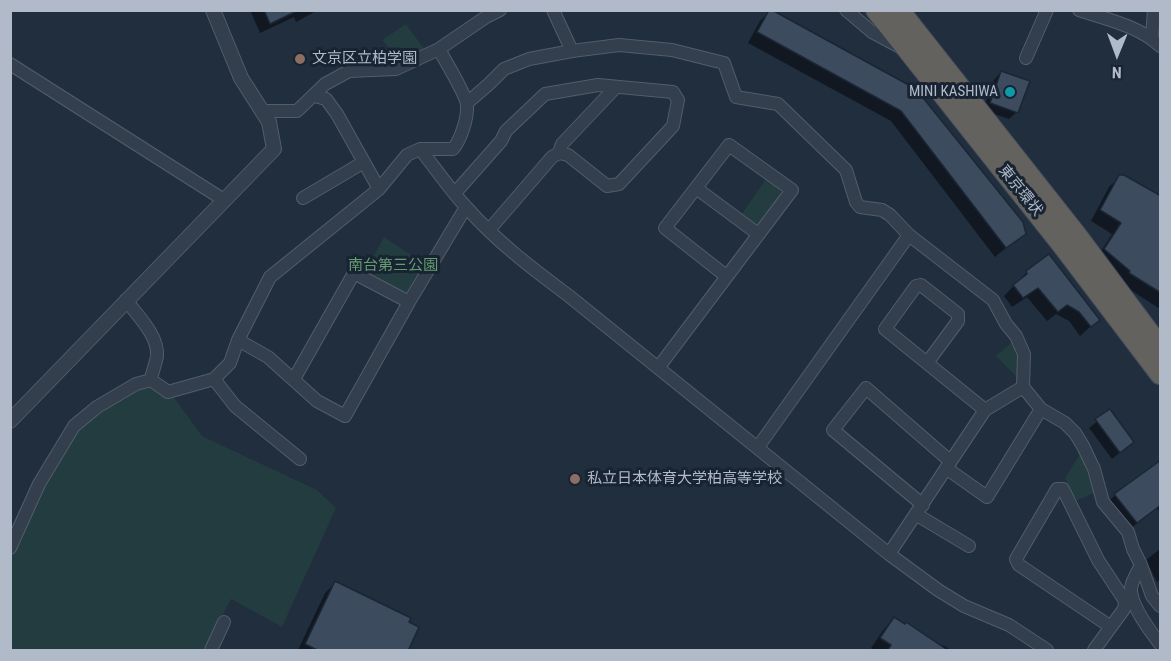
<!DOCTYPE html>
<meta charset="utf-8">
<style>
body{margin:0}
#map{position:relative;width:1171px;height:661px;overflow:hidden;background:#202e3e;font-family:"Roboto Condensed",sans-serif}
canvas{display:block}
.frame{position:absolute;inset:0;border:12px solid #b0bac9;pointer-events:none}
.north{position:absolute;left:1087px;top:24px;width:60px;height:60px;-webkit-text-stroke:4px #192433;paint-order:stroke;rotate:181deg;font-size:16px;font-weight:700;line-height:24px;text-align:center;color:#b0bac9}
.north::after{content:'';display:block;margin:auto;width:21px;height:27px;background:#b0bac9;clip-path:polygon(50% 0,100% 100%,50% 72%,0 100%)}
</style>
<div id="map">
<canvas width="1171" height="661"></canvas>
<div class="frame"></div>
<div class="north">N</div>
</div>
<script>
const c = document.querySelector('canvas').getContext('2d');
c.lineJoin = 'round';
function paint(path, color) {
  c.fillStyle = color;
  c.fill(path, 'evenodd');
}
function trace(path, color, width, dash) {
  c.strokeStyle = color;
  c.lineWidth = width;
  c.lineCap = dash ? 'butt' : 'round';
  c.setLineDash(dash || []);
  c.stroke(path);
}
function drawText(font, color, halo, rows, align = 'center') {
  c.font = font + ' "Roboto Condensed","Noto Sans JP",sans-serif';
  c.lineWidth = 6;
  c.setLineDash([]);
  c.textBaseline = 'middle';
  c.strokeStyle = halo;
  c.fillStyle = color;
  for (const [text, x, y, turn = 0] of rows) {
    c.save();
    c.translate(x, y);
    c.rotate((+turn || 0) * Math.PI / 180);
    c.textAlign = isNaN(turn) ? turn : align;
    if (halo) c.strokeText(text, 0, 0);
    c.fillText(text, 0, 0);
    c.restore();
  }
}
paint(new Path2D(`
 M406,24L425,50L401,62L382,40Z
 M766,179L780,189V195L759,224H753L741,215Z
 M384,237L423,263L407,292L402,293L365,272Z
 M1013,341L1019,355L1018,378L996,356Z
 M152,386L159,393L173,396L202,436L317,490L336,508L282,627L231,599L205,650H11V554L42,485L75,429L99,410L140,387Z
 M1080,454L1087,470L1094,493L1075,501L1065,478Z`), '#223c3f');
paint(new Path2D(`
 M250,10H318L296,22L294,17L260,33Z
 M770,11L915,90L1024,233L995,257L891,121L748,43L760,21Z
 M1001,72L1017,112L1009,119L983,110L994,80Z
 M1120,177L1160,239V309L1120,283L1095,260L1112,234L1091,221L1109,187Z
 M1027,272L1098,320L1080,336L1069,321L1056,314L1047,321L1027,297L1012,307L1004,296Z
 M1110,411L1124,449L1112,459L1089,428Z
 M1160,462V512L1157,508L1126,532L1105,505L1115,495Z
 M1160,549V580L1157,582L1146,560Z
 M335,583L406,650H298L325,593Z
 M894,619L941,647L943,645L951,650H874L871,648L884,629Z`), '#0007');
const building = new Path2D(`
 M264,10H299L270,24Z
 M769,10H772L916,89L1023,222L1026,234L1006,248L901,111L757,32Z
 M1001,71L1030,81L1018,113L990,103Z
 M1119,175H1124L1161,196V293L1129,273L1130,271L1104,249L1121,223L1100,210Z
 M1049,254L1100,320L1091,327L1079,312L1067,305L1058,312L1038,288L1023,298L1013,285L1027,274L1026,271Z
 M1110,409L1134,442L1120,453L1095,419Z
 M1161,460V505L1137,523L1114,494Z
 M335,581L411,618L409,622L419,627L408,651H319L305,644Z
 M894,617L905,624L906,622L949,651H887L891,645L880,638Z`);
paint(building, '#3c4b5e');
trace(building, '#1b2635', 1.5);
const minor = new Path2D(`
 M553,10L572,51
 M846,10L872,32L902,48
 M1079,10C1106,19 1139,26 1160,46
 M1152,38L1154,10
 M439,49C445,61 466,94 467,105C468,118 461,139 453,149H420C436,169 450,190 467,208C497,242 533,269 569,296L889,554L938,590L964,606L1009,625L1047,650
 M1026,58L1047,10
 M10,64L224,200
 M315,96L326,99L337,114L379,189
 M467,103L489,84L504,69L529,59L572,51L619,45L672,50L724,63L736,97L778,104L846,170L856,202L860,207L882,210L890,215L909,235L993,300L1006,324L1016,336L1024,354L1023,387L1041,409L1065,423L1075,433L1083,446L1094,469L1103,502L1128,532L1133,549L1141,565L1152,596L1160,606
 M264,111H297L325,84L349,71L396,69L439,49L486,17L500,10
 M559,153L562,144L616,87
 M696,188L758,234
 M455,193L501,141L506,131L545,94L598,85L673,92L678,100L673,126L619,184L607,186L568,155L559,153L552,157L489,230
 M303,198L364,162
 M126,300C137,315 159,336 157,356C156,364 152,371 151,380L168,392L214,379L235,406L300,459
 M238,340L268,357L317,401L345,416L409,302L466,207
 M927,363L958,321V314L921,285L916,286L885,329L985,410
 M658,368L792,190L729,145L665,228L726,276
 M214,379L230,363L238,340L270,277L379,189L407,155L420,149
 M294,379L354,273L409,302
 M758,447L909,235
 M946,468L987,497L1041,409
 M923,505L833,430L866,388L950,461
 M917,515L969,546
 M10,548L39,484L74,426L97,407L136,384L151,380
 M889,554L985,410L1023,387
 M1141,565C1138,572 1132,580 1131,588C1130,605 1150,631 1160,644
 M211,650L224,622
 M1094,650L1124,609L1125,601L1098,560L1063,489H1057L1016,559L1019,565L1111,627`);
const tertiary = new Path2D(`
 M10,421L274,149L269,122L241,78L213,10`);
const trunk = new Path2D(`
 M876,10L1063,246L1160,374
 M899,10L1078,237L1160,347`);
trace(minor, '#525d6c', 14);
trace(tertiary, '#525d6c', 16);
trace(trunk, '#3f4a59', 22);
trace(minor, '#343f4e', 12);
trace(tertiary, '#343f4e', 14);
trace(trunk, '#64625f', 20);
for (const [x, y, r, color] of [
 [300,59,6,"#8d6e63"],
 [1010,92,6,"#0f9aa8"],
 [575,479,6,"#8d6e63"]
]) {
  const dot = new Path2D();
  dot.arc(x, y, r, 0, 2 * Math.PI);
  c.fillStyle = color;
  c.fill(dot);
  trace(dot, '#192433', 2);
}
drawText('15px', '#b0bac9', '#192433', [
 ["文京区立柏学園",312,59],
 ["MINI KASHIWA",998,92,"right"],
 ["私立日本体育大学柏高等学校",587,479]
], 'left');
drawText('15px', '#b0bac9', '#192433', [
 ["東京環状",1020,191,51]
]);
drawText('15px', '#649d70', '#192433', [
 ["南台第三公園",393,266]
]);
</script>
